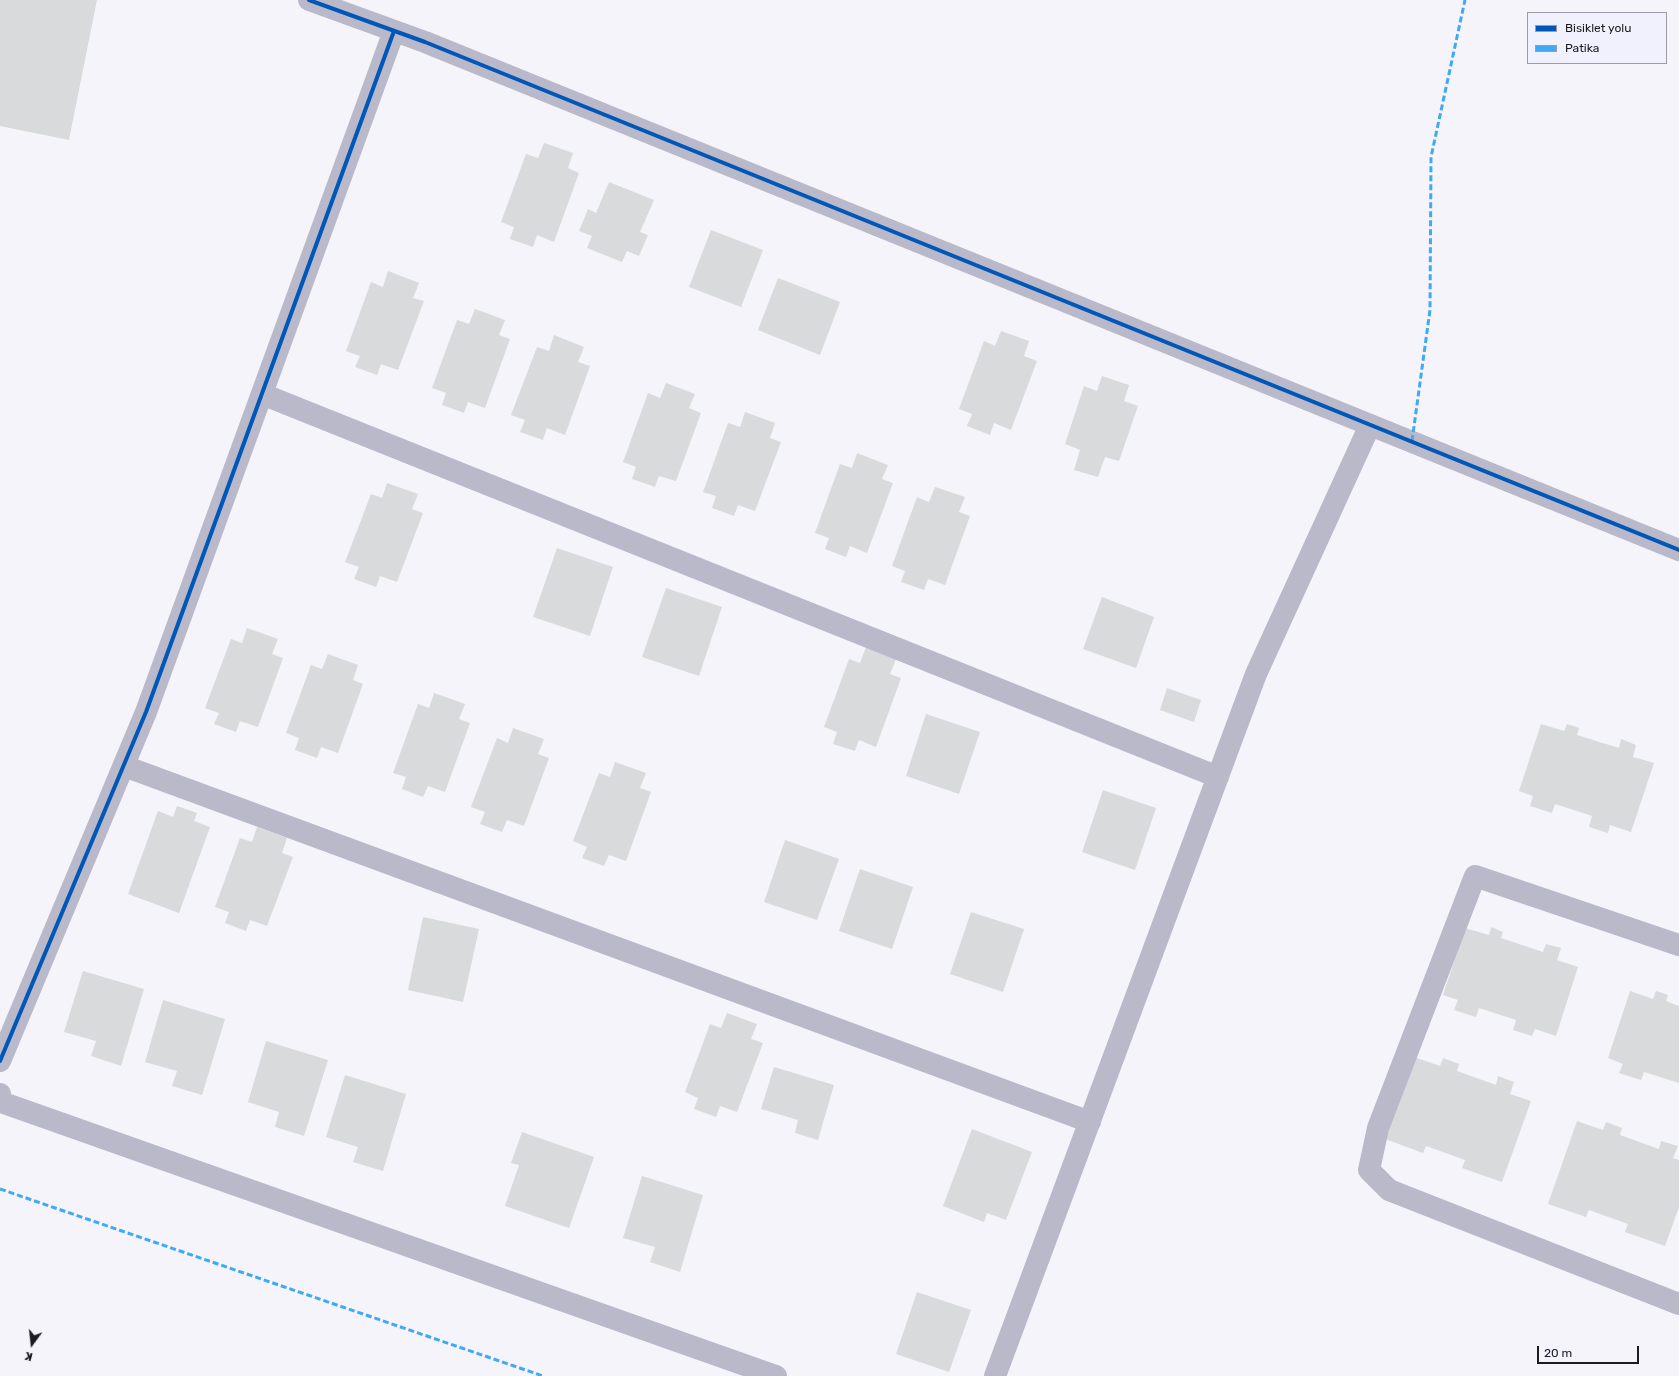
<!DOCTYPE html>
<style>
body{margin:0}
#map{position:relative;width:1679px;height:1376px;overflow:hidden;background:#f4f4fa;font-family:Rubik,sans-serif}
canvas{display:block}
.legend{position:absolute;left:1527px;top:12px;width:140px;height:52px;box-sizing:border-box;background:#f1f1fd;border:1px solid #9b9ba5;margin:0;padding:5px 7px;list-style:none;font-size:12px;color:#1b1b20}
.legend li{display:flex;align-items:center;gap:8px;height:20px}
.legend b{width:20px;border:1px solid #9b9ba5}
.north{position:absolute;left:12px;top:1324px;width:40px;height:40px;-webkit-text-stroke:3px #f1f1fd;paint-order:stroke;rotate:195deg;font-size:11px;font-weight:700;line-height:16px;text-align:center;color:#1b1b20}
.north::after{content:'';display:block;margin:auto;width:14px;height:18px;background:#1b1b20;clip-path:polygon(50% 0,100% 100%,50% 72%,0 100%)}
.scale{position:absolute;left:1537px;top:1346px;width:102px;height:18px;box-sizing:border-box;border:2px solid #1b1b20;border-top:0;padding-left:5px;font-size:12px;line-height:14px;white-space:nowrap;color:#1b1b20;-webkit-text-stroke:3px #f1f1fd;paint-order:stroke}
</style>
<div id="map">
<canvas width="1679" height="1376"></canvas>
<ul class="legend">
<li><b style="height:5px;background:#0057b8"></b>Bisiklet yolu</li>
<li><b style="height:5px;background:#3fa9f5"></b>Patika</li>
</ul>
<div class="north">K</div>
<div class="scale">20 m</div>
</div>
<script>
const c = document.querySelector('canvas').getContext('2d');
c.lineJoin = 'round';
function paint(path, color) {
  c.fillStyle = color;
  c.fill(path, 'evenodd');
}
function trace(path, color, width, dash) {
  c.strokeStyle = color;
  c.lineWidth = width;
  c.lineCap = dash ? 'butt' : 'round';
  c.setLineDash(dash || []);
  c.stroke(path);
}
paint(new Path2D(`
 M0,0H97L69,140L0,126Z
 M544,143L573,153L568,168L579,173L554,242L537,235L533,247L510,239L514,227L501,222L526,154L538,158Z
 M609,182L654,200L640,232L648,235L639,256L627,251L622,262L587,248L592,236L579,231L588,209L596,213Z
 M711,230L763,250L741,307L689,287Z
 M388,271L419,283L413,298L424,301L398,370L381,364L377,375L355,367L360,356L346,351L371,282L383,287Z
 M778,278L840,302L820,355L758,330Z
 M475,309L505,320L499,335L510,339L485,408L468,402L464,413L442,405L446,393L432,388L457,320L469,324Z
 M1001,331L1029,341L1024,356L1037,361L1011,430L994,423L990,435L967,426L972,414L959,409L984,341L995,346Z
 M554,335L584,347L578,362L590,366L565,435L547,428L543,440L520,432L525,420L511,415L537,347L549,351Z
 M1102,376L1129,385L1124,401L1138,406L1119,461L1105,457L1098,477L1074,470L1080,450L1065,444L1084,386L1097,391Z
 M666,383L695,394L689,408L701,413L676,481L659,476L655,487L632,479L636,467L623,462L648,393L660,398Z
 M745,412L775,423L770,438L781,442L755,511L738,505L734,516L712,508L716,496L703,492L728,423L740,427Z
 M857,453L888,465L882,479L893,483L867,553L850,546L846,557L825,549L829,538L815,533L840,464L852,468Z
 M387,483L418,494L412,509L423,513L397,582L380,576L376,587L354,579L359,567L345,562L371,494L382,498Z
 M935,487L965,497L959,512L970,516L945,585L928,579L924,590L901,582L905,571L892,566L917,497L929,502Z
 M557,548L613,567L590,636L533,617Z
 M666,588L722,607L699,676L642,657Z
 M1102,597L1154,617L1136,668L1083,649Z
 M247,628L278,639L272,654L283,658L258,727L240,721L236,732L214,724L219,713L205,708L231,639L242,643Z
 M866,647L896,659L890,674L901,678L876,747L859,740L855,751L833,744L837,732L824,727L849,659L860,663Z
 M328,654L358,665L353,680L363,684L338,753L321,747L317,758L295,750L299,738L286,733L311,665L322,669Z
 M1167,688L1201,700L1194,722L1160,710Z
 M434,693L465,704L459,719L470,723L445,792L428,786L423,797L402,789L406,777L393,773L418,704L429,708Z
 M926,714L980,732L959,794L906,776Z
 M1541,724L1564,731L1567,724L1579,728L1577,735L1619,748L1621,739L1636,745L1633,757L1654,763L1631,832L1610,825L1608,833L1589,827L1592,816L1555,804L1552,813L1530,806L1533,796L1519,791Z
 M513,728L544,739L538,754L549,758L524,826L507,820L502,832L480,824L485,812L471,807L497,738L508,743Z
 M615,762L646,773L640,788L651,792L626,861L609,855L604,866L582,858L587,847L573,841L599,773L610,777Z
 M1103,790L1156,808L1135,870L1082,852Z
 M177,806L197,813L194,821L210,827L179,913L128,894L158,811L173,817Z
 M257,827L287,838L282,853L293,857L267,926L250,920L246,931L225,923L229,912L215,907L240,838L252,842Z
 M785,840L839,859L817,920L764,902Z
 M860,869L913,887L892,949L839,931Z
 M971,912L1024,929L1003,992L950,974Z
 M423,917L479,929L463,1002L408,990Z
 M1491,927L1503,932L1501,938L1543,952L1546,944L1561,948L1557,960L1578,967L1556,1036L1535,1029L1532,1036L1513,1030L1516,1020L1479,1008L1476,1017L1454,1010L1458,1000L1443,995L1465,928L1489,935Z
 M83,971L144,989L121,1066L91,1056L96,1041L64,1032Z
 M1630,991L1653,999L1656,991L1668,995L1666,1001L1679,1006V1083L1644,1072L1641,1080L1619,1073L1623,1064L1608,1058Z
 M163,1000L225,1019L202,1095L172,1086L177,1071L145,1062Z
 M727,1013L757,1024L751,1039L763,1043L737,1112L720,1106L716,1117L694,1109L698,1098L685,1092L710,1024L721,1028Z
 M266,1041L328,1060L304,1136L275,1127L279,1112L248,1102Z
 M1414,1057L1440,1066L1443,1058L1459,1064L1457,1071L1496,1085L1498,1076L1514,1082L1510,1094L1531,1101L1502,1182L1462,1168L1465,1160L1426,1146L1423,1153L1385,1139Z
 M774,1067L834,1085L818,1140L795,1133L798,1120L761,1109Z
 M345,1075L406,1094L383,1171L353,1162L358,1147L326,1137Z
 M1577,1121L1603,1130L1606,1122L1622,1128L1620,1135L1659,1149L1661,1141L1678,1146L1673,1158L1679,1160V1207L1665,1246L1625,1232L1628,1224L1589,1210L1586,1217L1548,1204Z
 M972,1129L1032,1152L1006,1220L987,1213L984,1222L943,1206Z
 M522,1132L594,1157L569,1228L505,1206L519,1165L511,1163Z
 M642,1176L703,1195L680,1272L650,1262L655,1247L623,1238Z
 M917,1292L971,1310L949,1372L896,1354Z`), '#d8dadb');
trace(new Path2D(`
 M309,0L425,42L1679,550
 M262,394L1218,777
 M124,766L1090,1122
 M1679,945L1475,876L1378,1128L1369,1170L1389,1190L1679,1304
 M0,1061L146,712L394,31
 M0,1094L1,1102L776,1376
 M995,1376L1256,674L1370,425`), '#bab9ca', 22);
trace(new Path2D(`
 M1412,441L1430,310L1431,157L1465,0
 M0,1189L543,1376`), '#3fa9f5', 3, [6, 3]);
trace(new Path2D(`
 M309,0L425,42L1679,550
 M0,1061L146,712L394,31`), '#0057b8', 4);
</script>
